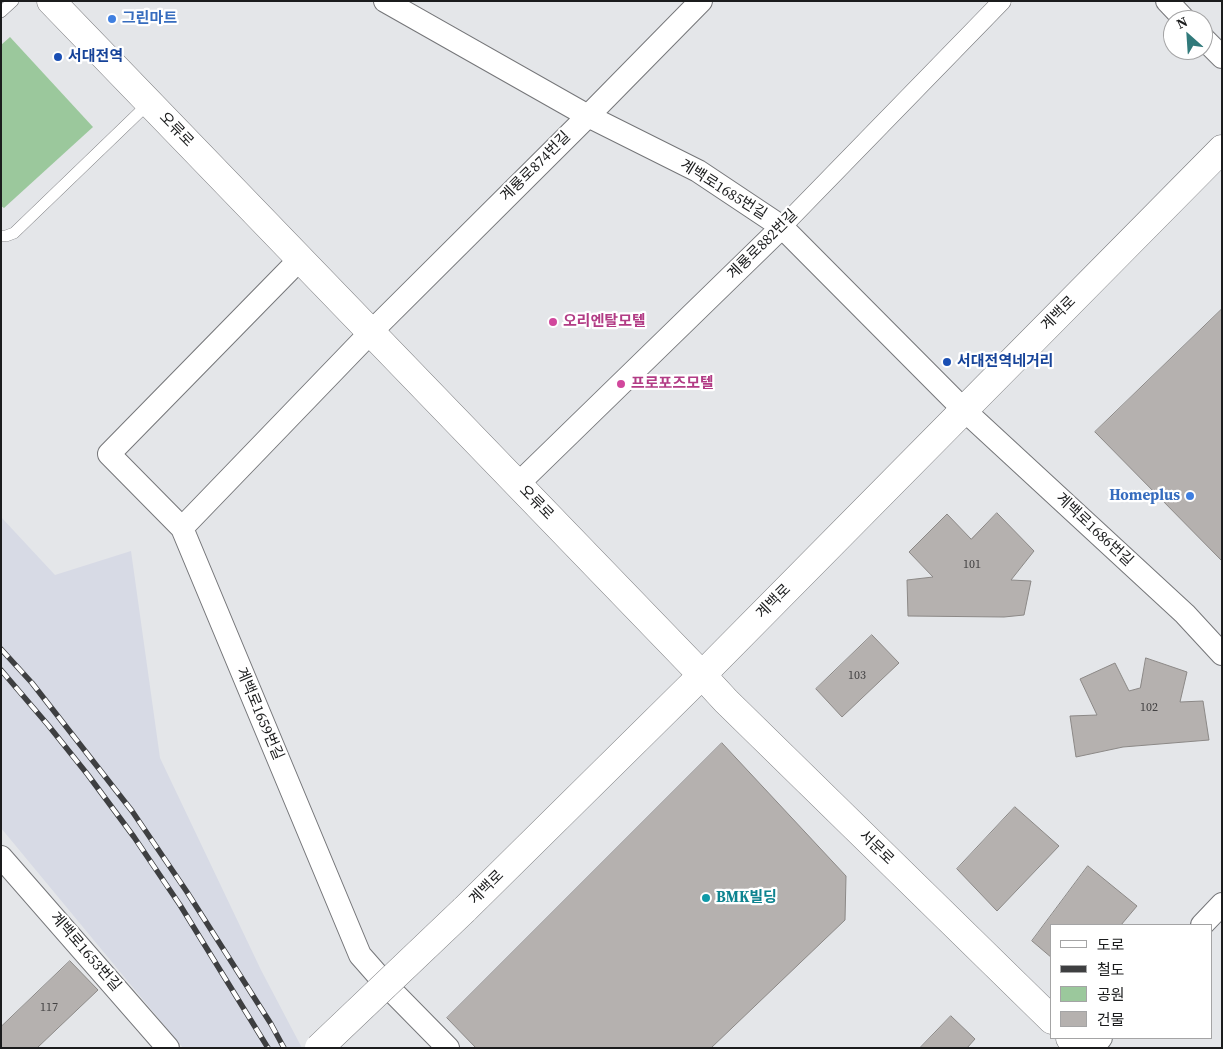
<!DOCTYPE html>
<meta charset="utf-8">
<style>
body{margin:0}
#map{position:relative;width:1223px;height:1049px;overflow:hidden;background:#e4e6e9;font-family:"Source Serif 4","Noto Sans KR",serif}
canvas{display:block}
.frame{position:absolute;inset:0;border:2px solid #1b1c1d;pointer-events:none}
.legend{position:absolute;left:1050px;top:924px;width:162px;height:115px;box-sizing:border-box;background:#fff;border:1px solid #a4a4a5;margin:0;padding:6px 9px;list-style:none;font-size:15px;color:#1b1c1d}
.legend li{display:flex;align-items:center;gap:10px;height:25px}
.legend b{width:25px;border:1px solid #a4a4a5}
.north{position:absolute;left:1163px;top:10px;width:50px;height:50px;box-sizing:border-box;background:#fff;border:1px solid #a4a4a5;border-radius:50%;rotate:334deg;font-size:14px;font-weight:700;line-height:20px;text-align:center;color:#1b1c1d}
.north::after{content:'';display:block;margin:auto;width:18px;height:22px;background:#317a7b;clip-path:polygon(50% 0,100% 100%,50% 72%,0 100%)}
</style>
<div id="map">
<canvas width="1223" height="1049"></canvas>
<div class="frame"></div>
<ul class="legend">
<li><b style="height:6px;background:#fff"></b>도로</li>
<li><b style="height:6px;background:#3e3f41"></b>철도</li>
<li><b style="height:14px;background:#9bc89c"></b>공원</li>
<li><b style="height:14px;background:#b5b1af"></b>건물</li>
</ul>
<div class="north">N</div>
</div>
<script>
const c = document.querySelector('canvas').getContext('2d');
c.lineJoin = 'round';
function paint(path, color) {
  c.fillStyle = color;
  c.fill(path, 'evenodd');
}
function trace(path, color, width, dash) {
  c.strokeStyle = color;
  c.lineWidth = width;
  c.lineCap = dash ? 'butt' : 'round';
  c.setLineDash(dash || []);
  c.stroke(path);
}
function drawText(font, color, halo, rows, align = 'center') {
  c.font = font + ' "Source Serif 4","Noto Sans KR",serif';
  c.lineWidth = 4.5;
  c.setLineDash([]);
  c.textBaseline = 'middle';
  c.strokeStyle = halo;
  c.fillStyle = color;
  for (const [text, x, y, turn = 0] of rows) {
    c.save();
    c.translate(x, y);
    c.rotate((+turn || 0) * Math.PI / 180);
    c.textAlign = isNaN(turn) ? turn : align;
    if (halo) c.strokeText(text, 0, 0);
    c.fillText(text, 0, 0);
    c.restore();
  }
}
paint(new Path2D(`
 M1,517L55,575L131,551L160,758L261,970L302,1048H183L1,828Z`), '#d7dae5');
paint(new Path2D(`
 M10,37L93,127L4,208L1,206V45Z`), '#9bc89c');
const building = new Path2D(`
 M1222,309V561L1095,432Z
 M997,513L1034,551L1011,580L1031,581L1024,615L1004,617L908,616L907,580L933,577L909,552L947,514L971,539Z
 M872,635L899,663L842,717L816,689Z
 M1146,658L1187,672L1180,702L1203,701L1209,740L1123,747L1076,757L1070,716L1097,715L1080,679L1115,663L1129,691L1140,688Z
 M722,743L846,876L845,920L711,1048H476L447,1018Z
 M1015,807L1059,846L997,911L957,869Z
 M1088,866L1137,906L1121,925H1052V958L1032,941Z
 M70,961L98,990L37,1048H1V1027Z
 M951,1016L975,1039L967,1048H920Z`);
paint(building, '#b5b1af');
trace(building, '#8b8886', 1);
const service = new Path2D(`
 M1,12L13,1
 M1,236H6L14,233L149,103`);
const pedestrian = new Path2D(`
 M782,227L1002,1`);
const minor = new Path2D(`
 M385,1L588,116L698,171L782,227L964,410L1185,614L1222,654
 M1167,1L1185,20
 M1203,38L1222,57
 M300,259L109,454L182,528L360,955L389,988L448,1048
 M518,484L782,227
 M182,528L371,332L588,116L701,1
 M1,857L168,1048
 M1202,925L1222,904
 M1092,1048L1101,1038`);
const tertiary = new Path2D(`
 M51,1L702,675`);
const secondary = new Path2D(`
 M702,675L726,701L1052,1020
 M1070,1038L1080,1048`);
const primary = new Path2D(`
 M464,910L702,675L1222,149`);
trace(service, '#757679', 12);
trace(pedestrian, '#757679', 19);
trace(minor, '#757679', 24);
trace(tertiary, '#757679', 29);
trace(secondary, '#757679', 29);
trace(primary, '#757679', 29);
trace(service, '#fff', 11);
trace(pedestrian, '#fff', 18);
trace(minor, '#fff', 22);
trace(tertiary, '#fff', 28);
trace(secondary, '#fff', 28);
trace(primary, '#fff', 28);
const rail = new Path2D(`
 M1,649L32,683L132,811L187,892L271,1024L284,1048
 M1,670L48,725L88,775L134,837L180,905L268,1048`);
trace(rail, '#3e3f41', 5.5);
trace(rail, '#fff', 4, [11]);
const primaryBridge = new Path2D(`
 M319,1048L464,910`);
trace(primaryBridge, '#757679', 29, []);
trace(primaryBridge, '#fff', 28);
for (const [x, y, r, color] of [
 [112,19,5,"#3f7fe0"],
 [58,57,5,"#1a4fb4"],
 [553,322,5,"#d1479c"],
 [947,362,5,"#1a4fb4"],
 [621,384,5,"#d1479c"],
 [1190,496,5,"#3f7fe0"],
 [706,898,5,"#0f9aa8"]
]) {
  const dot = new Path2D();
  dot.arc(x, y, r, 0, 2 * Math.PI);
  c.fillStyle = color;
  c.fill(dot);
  trace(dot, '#fff', 2);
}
drawText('12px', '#424142', null, [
 ["101",972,565],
 ["103",857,676],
 ["102",1149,708],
 ["117",49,1008]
]);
drawText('bold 15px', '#366cbe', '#fff', [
 ["그린마트",122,19],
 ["Homeplus",1180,496,"right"]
], 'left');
drawText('bold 15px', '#164399', '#fff', [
 ["서대전역",68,57],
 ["서대전역네거리",957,362]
], 'left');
drawText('15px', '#1b1c1d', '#fff', [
 ["오류로",176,130,46],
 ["계룡로874번길",536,167,-45],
 ["계백로1685번길",723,190,32],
 ["계룡로882번길",763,245,-45],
 ["계백로",1059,314,-45],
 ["오류로",536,503,46],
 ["계백로1686번길",1094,530,43],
 ["계백로",774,602,-45],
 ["계백로1659번길",259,714,67],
 ["서문로",876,848,44],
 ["계백로",487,888,-45],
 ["계백로1653번길",85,952,49]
]);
drawText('bold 15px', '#b23c85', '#fff', [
 ["오리엔탈모텔",563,322],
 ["프로포즈모텔",631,384]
], 'left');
drawText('bold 15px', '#0d838f', '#fff', [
 ["BMK빌딩",716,898]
], 'left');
</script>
